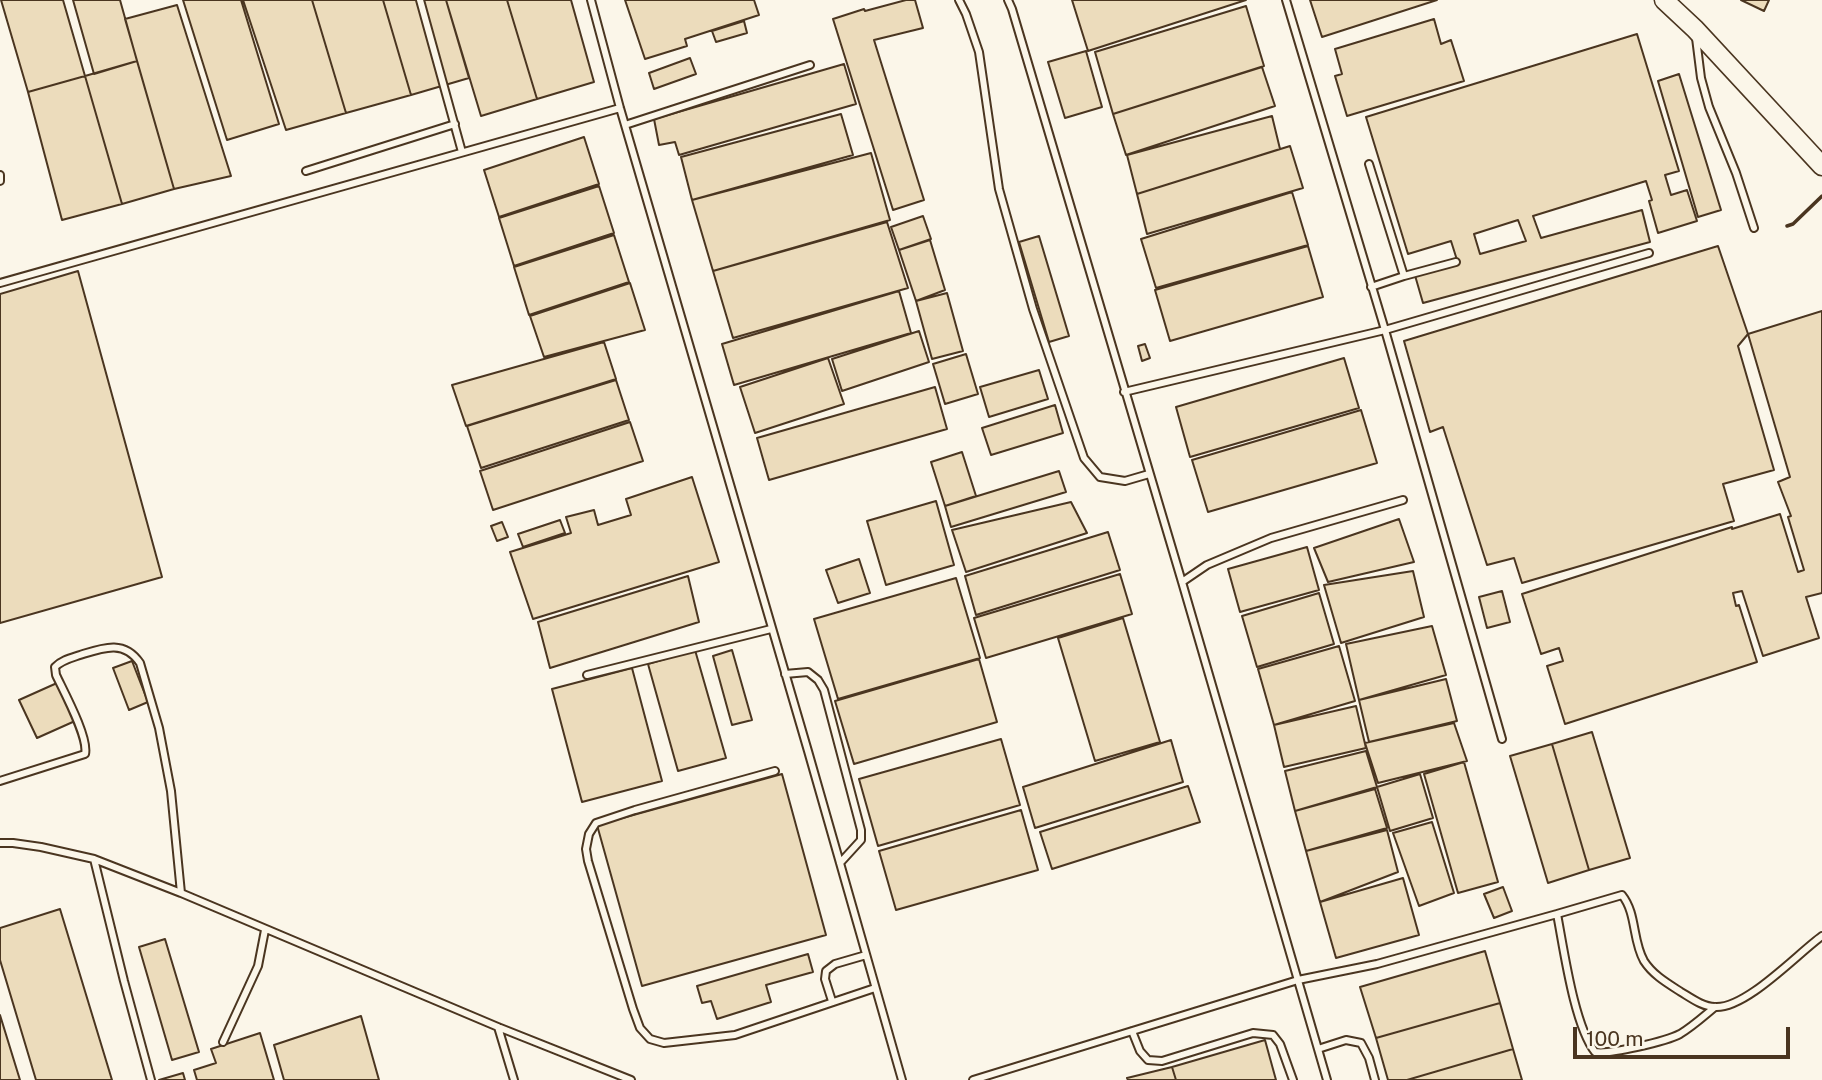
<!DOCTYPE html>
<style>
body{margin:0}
#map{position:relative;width:1822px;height:1080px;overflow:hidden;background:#fbf6e9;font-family:"Public Sans",sans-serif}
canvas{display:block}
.scale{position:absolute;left:1573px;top:1027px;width:217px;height:32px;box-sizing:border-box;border:4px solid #4a3520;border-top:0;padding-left:9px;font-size:21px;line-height:24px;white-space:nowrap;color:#4a3520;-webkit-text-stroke:5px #fbf6e9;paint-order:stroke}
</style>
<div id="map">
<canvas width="1822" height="1080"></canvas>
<div class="scale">100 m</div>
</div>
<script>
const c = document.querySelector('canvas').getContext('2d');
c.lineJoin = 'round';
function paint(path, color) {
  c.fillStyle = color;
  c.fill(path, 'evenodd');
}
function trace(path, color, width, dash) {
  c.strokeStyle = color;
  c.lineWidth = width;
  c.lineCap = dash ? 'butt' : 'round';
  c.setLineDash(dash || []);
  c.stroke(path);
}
const building = new Path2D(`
 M1,0H63L85,76L28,92Z
 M73,0H120L137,61L94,74Z
 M183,0H241L279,124L227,140Z
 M243,0H312L346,113L286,130Z
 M312,0H383L411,95L346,113Z
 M383,0H446L469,78L411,95Z
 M446,0H507L537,99L481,116Z
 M507,0H571L594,82L537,99Z
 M625,0H754L759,15L685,39L687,46L645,59Z
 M906,0H915L923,28L874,40L924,200L893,210L833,19L864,9L865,11Z
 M1072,0H1246L1088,51Z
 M1310,0H1437L1322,37Z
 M1741,0H1769L1764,11Z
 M177,5L231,176L174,189L125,19Z
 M1246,6L1264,66L1113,114L1095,52Z
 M1434,19L1441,44L1451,40L1464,81L1347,116L1335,76L1342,74L1335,49Z
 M744,21L747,33L716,42L712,31Z
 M1637,34L1679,171L1665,175L1671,195L1687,190L1697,221L1658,233L1649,201L1652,200L1646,181L1533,216L1541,238L1642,210L1650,242L1423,303L1414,272L1457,260L1451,241L1408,254L1366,117ZM1518,220L1526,241L1480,254L1474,234Z
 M1086,51L1102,107L1065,118L1048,62Z
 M690,58L696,74L654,89L649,73Z
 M137,61L174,189L122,204L85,76Z
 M844,64L856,104L679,155L675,142L659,145L654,119Z
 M1262,67L1275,106L1126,155L1113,114Z
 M1679,74L1721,210L1698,217L1658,81Z
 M85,76L122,204L62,220L28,92Z
 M841,114L853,155L692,200L681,157Z
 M1272,116L1280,149L1137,194L1127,155Z
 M584,137L599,184L499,217L484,170Z
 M1290,146L1303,188L1147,234L1137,194Z
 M871,153L890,220L713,271L692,200Z
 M599,186L614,233L514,266L499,218Z
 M1292,192L1308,245L1156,288L1141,239Z
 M923,216L931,239L899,250L891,227Z
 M887,222L908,288L733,338L713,271Z
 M614,235L629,282L529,315L514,267Z
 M1039,236L1069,336L1049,342L1019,242Z
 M930,240L945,290L916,301L899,250Z
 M1308,246L1323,297L1170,341L1155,290Z
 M1718,246L1748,334L1738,346L1774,470L1723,484L1734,521L1522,583L1514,558L1487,565L1443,427L1430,432L1404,341Z
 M78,271L162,577L0,623V294Z
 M630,283L645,330L544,357L530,316Z
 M899,291L911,333L734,385L722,344Z
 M947,293L963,351L932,359L916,301Z
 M1822,311V593L1806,597L1819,638L1763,656L1742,591L1733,593L1736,606L1739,605L1757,662L1565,724L1547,666L1563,661L1559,648L1541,654L1522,594L1732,527V529L1780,514L1798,572L1804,570L1788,517L1791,516L1778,482L1790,477L1748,334Z
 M919,331L929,362L842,391L832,359Z
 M604,342L616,379L466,426L452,385Z
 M1145,344L1150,358L1142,361L1138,346Z
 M966,354L978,394L945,404L933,364Z
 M828,358L844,404L755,433L740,387Z
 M1344,358L1359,408L1190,457L1176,407Z
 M1039,370L1048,399L989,417L980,387Z
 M616,380L629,420L481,468L467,426Z
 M935,387L947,429L769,480L757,438Z
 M1055,405L1063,433L991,455L982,428Z
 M1361,410L1377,463L1208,512L1192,460Z
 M630,422L643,461L493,510L480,471Z
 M962,452L976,496L945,506L931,462Z
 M1059,471L1066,492L951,527L945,506Z
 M692,477L719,562L533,619L510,552L571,533L566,517L594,510L598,525L631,515L626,499Z
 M936,501L954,565L886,585L867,521Z
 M1071,502L1087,533L966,572L952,530Z
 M1399,519L1414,562L1328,582L1314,548Z
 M560,520L565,533L523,547L518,534Z
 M502,522L508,537L497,541L491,526Z
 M1108,532L1120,570L976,615L965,576Z
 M1307,547L1319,590L1240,612L1228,569Z
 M859,559L870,593L838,603L826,570Z
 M1413,571L1424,617L1341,643L1324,585Z
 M1120,574L1132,614L986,658L974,618Z
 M688,576L699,622L550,668L538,622Z
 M956,578L980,658L838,699L814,619Z
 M1502,591L1510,622L1487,628L1479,597Z
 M1319,593L1334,644L1257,667L1242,616Z
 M1123,618L1160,742L1095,761L1058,638Z
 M1432,626L1446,675L1359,700L1346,644Z
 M1339,646L1355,701L1274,725L1258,669Z
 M695,650L726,758L678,771L648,664Z
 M732,650L752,720L732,725L713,656Z
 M979,659L997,722L854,764L835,701Z
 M132,661L148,702L129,710L113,668Z
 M632,668L662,781L582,802L552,689Z
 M1446,679L1457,721L1369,742L1359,700Z
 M57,683L75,721L37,738L19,700Z
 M1356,706L1366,748L1284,767L1274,725Z
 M1454,723L1467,761L1378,783L1365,743Z
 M1592,732L1630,858L1589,870L1552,744Z
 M1001,739L1020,805L878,846L859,779Z
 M1171,740L1183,782L1035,828L1023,787Z
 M1552,744L1589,870L1548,883L1510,756Z
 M1366,751L1377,787L1295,811L1285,771Z
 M1464,762L1498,882L1458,893L1424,774Z
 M782,774L826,935L642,986L597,825Z
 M1420,774L1433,818L1390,831L1377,787Z
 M1188,786L1200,822L1052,869L1040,832Z
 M1375,789L1387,828L1306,851L1295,811Z
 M1021,810L1038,870L896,910L879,851Z
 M1432,822L1454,893L1419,906L1393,833Z
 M1387,830L1398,872L1320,902L1306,851Z
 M1403,878L1419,935L1336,958L1320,902Z
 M1503,887L1512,911L1494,918L1484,894Z
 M60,909L112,1080H36L0,960V928Z
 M165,939L199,1052L172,1060L139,947Z
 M1485,951L1500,1003L1376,1038L1360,987Z
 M808,954L813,972L766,985L771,1002L717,1019L711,1001L702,1003L697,986Z
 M1500,1003L1513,1049L1407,1080H1388L1376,1038Z
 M0,1015L20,1080H0Z
 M361,1016L379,1080H284L274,1045Z
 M260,1033L274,1080H197L194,1070L216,1063L211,1049Z
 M1265,1040L1276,1080H1176L1172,1067Z
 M1513,1049L1522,1080H1407Z
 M1172,1067L1176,1080H1128L1127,1078Z
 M183,1073L185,1080H159Z`);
paint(building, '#ecdcbc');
trace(building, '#4a3520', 2);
const lane = new Path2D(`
 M420,0L462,152
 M591,0L620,108L808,751L902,1080
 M959,0L966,14L979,52L999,189L1033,309L1084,458L1100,477L1125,481L1149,474
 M1008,0L1012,9L1182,582L1327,1080
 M1286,0L1385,330L1649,253
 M1696,38L1701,78L1709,107L1736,173L1754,228
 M625,125L810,65
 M1369,164L1404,276L1371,287
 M306,171L455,124
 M0,175V181
 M1404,276L1456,262
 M0,283L620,108
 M1124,392L1385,330L1502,739
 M1182,582L1207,565L1271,538L1403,500
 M785,674L808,672L818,680L824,690L861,830V840L840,863
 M587,675L771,629
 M775,771L635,810L596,823L589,834L586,849L588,861L633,1009L640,1028L650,1039L664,1043L735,1035L875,988
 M0,781L85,754C89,738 64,692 56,675L55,667C62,660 71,658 80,655C102,648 124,639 140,663L159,728L171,791L181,893
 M0,843H13L41,847L94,859L181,893L498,1027L631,1080
 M94,859L124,981L151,1080
 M1557,914L1622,895C1637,914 1632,940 1644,961C1653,975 1667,983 1681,992C1691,998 1703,1007 1715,1007C1746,1009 1797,954 1822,936
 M832,1001L825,979L826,971L835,964L866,955
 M498,1027L514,1080
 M1132,1031L1140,1051L1148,1060L1162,1061L1253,1033L1273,1035L1280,1044L1293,1080
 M223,1042L258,966L265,930
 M1318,1049L1346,1040L1361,1043L1369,1058L1375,1080
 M973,1080L1298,980L1377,964L1557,914C1564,950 1574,1025 1595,1052C1609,1055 1667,1041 1680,1034C1692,1027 1704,1016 1715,1007`);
const secondary = new Path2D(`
 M1664,0L1695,29L1822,166`);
trace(lane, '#4a3520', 10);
trace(secondary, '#4a3520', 21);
trace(lane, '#fbf6e9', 6);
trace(secondary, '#fbf6e9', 18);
trace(new Path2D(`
 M1787,226L1793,224L1822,196`), '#4a3520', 3.5);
</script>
